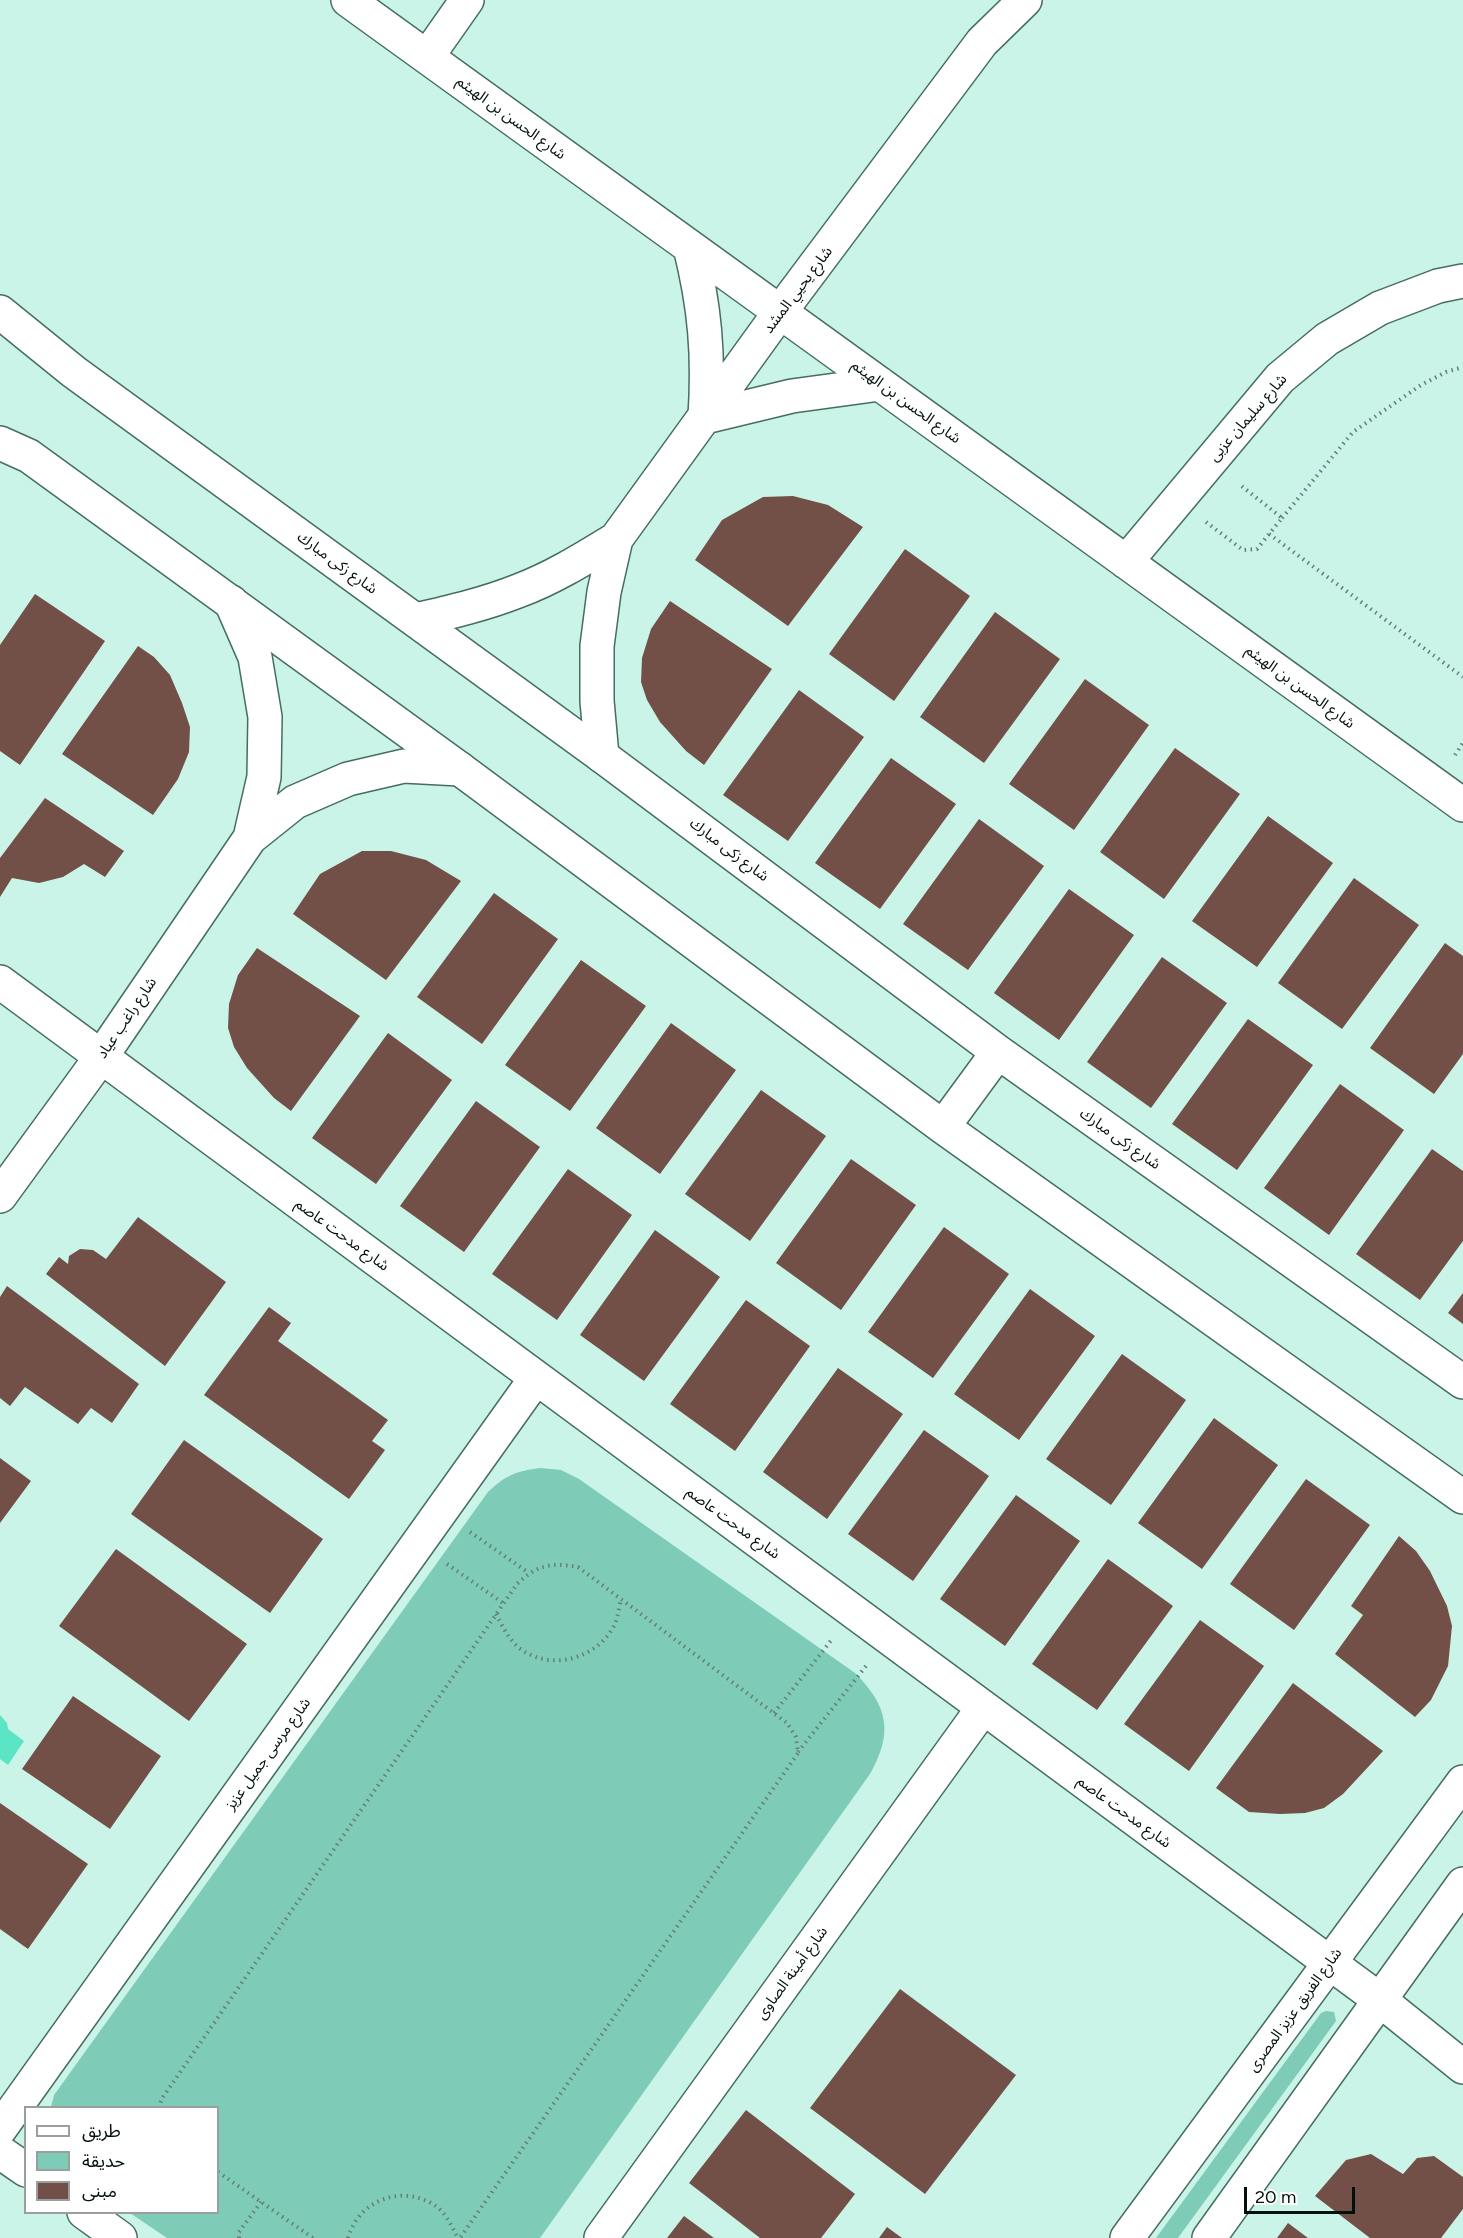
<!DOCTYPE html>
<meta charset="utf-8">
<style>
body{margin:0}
#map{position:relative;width:1463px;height:2238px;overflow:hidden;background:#c9f4e7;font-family:Figtree,"Noto Sans Arabic",sans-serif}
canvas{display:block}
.legend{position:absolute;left:24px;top:2106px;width:195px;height:108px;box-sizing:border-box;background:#fff;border:2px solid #9a9f9e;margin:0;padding:8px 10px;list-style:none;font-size:18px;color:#02100c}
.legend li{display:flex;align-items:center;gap:12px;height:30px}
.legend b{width:30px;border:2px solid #9a9f9e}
.scale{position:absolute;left:1244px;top:2187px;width:111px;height:27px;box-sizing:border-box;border:3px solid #02100c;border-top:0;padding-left:8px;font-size:18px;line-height:21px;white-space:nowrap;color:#02100c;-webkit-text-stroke:4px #fff;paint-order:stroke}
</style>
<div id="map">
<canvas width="1463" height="2238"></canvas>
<ul class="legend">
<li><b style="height:8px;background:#fff"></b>طريق</li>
<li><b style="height:16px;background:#7eccb7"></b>حديقة</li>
<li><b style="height:16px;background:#725048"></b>مبنى</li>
</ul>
<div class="scale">20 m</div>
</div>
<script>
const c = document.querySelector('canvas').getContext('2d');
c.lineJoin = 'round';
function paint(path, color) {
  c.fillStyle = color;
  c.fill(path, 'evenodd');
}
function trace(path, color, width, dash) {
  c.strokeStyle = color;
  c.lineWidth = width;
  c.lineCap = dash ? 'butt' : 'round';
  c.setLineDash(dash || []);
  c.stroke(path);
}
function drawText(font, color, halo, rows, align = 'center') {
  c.font = font + ' Figtree,"Noto Sans Arabic",sans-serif';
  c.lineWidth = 6;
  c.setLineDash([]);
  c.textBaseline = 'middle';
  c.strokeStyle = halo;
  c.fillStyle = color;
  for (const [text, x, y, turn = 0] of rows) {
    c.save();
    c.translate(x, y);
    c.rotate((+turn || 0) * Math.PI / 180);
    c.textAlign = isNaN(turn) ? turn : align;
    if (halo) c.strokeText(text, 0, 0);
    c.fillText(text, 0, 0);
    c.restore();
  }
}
paint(new Path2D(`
 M541,1468L561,1470L579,1479L855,1673C889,1707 893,1733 870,1774L540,2238H167L130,2213L218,2212V2108L51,2107L54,2095L488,1492C506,1475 516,1471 541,1468Z
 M1326,2011L1334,2012L1336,2021L1178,2238H1156L1321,2013Z`), '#7eccb7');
paint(new Path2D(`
 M0,1715L7,1723L8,1729L24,1741L8,1765L0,1759Z`), '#5be5c4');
paint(new Path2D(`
 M793,496L828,505L863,527L788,626L695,560L722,520L763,497Z
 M905,549L970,596L894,701L829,654Z
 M35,594L105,641L20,765L0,751V645Z
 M670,601L772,669L704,765L686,751L660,722L647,700L641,682L642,658L651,629Z
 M995,612L1060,659L984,763L920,717Z
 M138,646L154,657L170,675L182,703L190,727L189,752L178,779L153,815L62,754Z
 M1085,679L1149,725L1074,830L1009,784Z
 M799,690L864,737L788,841L723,795Z
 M1175,748L1240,794L1164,899L1100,852Z
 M891,758L956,804L880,909L815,863Z
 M45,798L124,851L105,877L84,864L63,877L39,883L12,878L0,897V858Z
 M1268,816L1333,863L1257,967L1192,921Z
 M979,819L1044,866L968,970L903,924Z
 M362,851H391L426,860L461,881L386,980L293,914L320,874Z
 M1354,878L1419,925L1342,1029L1278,983Z
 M1069,889L1134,935L1059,1040L994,993Z
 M494,893L558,939L482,1044L417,997Z
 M1445,943L1463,956V1054L1434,1094L1370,1048Z
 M257,948L360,1016L291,1111L274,1098L247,1068L234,1047L228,1028L229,1004L238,975Z
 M1162,957L1227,1003L1151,1108L1087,1062Z
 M581,960L646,1006L570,1111L505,1065Z
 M1248,1019L1313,1065L1237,1170L1172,1124Z
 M671,1023L736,1070L660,1174L596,1128Z
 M388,1033L452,1080L376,1184L312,1138Z
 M1340,1084L1404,1130L1329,1235L1264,1188Z
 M761,1090L826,1136L750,1241L685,1194Z
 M476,1101L540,1147L464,1252L400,1206Z
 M1432,1149L1463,1171V1241L1420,1300L1356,1254Z
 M851,1159L916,1205L841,1310L776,1263Z
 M568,1169L632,1215L557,1320L492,1274Z
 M138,1217L226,1282L165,1366L46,1274L59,1257L68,1264L69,1256L80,1249L93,1250L106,1259Z
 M944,1227L1009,1274L933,1378L868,1332Z
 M655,1230L720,1277L644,1381L580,1335Z
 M7,1286L139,1384L112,1423L91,1408L78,1424L25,1387L10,1406L0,1398V1297Z
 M1030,1289L1095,1336L1019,1440L954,1394Z
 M1463,1293V1324L1448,1313Z
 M746,1300L810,1346L735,1451L670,1404Z
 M269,1307L291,1323L278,1341L388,1420L372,1441L385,1450L349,1499L204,1395Z
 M1122,1354L1186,1400L1111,1505L1046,1459Z
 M838,1368L903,1414L827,1519L763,1472Z
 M1214,1418L1278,1465L1202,1569L1138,1523Z
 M924,1430L989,1476L913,1581L848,1534Z
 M184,1440L323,1539L270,1613L131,1514Z
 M0,1458L31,1481L0,1523Z
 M1306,1479L1370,1525L1294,1630L1230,1584Z
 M1016,1495L1080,1541L1005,1646L940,1599Z
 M1399,1536L1416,1551L1430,1571L1447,1606L1452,1626L1448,1666L1431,1700L1415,1717L1335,1654L1363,1615L1351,1606Z
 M116,1549L247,1644L189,1721L59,1626Z
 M1108,1559L1173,1606L1097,1710L1032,1664Z
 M1200,1620L1264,1666L1189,1771L1124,1724Z
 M1293,1683L1383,1751L1343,1794L1324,1808L1305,1813L1280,1814L1249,1812L1216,1788Z
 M73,1696L161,1756L110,1829L22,1769Z
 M0,1803L88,1864L28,1949L0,1929Z
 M900,1989L1016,2075L925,2194L810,2108Z
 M746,2110L855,2194L821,2238H760L689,2183Z
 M1371,2154L1403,2174L1417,2158L1434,2156L1463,2177V2209L1441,2238H1370L1315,2196L1346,2160Z
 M684,2216L714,2238H667Z
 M1288,2223L1308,2238H1277Z
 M887,2227L902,2238H879Z`), '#725048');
const minor = new Path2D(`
 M348,0L1463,805
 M427,57L467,0
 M690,247C705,307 709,355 705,417L792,396L880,384
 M1126,562L1280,378L1327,339L1380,308L1438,286L1463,281
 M231,602L255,657L265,717L264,777L250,838
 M416,620C451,612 485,604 518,591C553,578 585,558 616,539
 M602,756L597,701V646L604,592L616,539L780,312L982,42L1025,0
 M0,982L1380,2000L1463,2067
 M0,1196L101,1057L250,838L295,802L348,779L404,766L460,769
 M0,2129L536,1378
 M0,2152L26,2170
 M84,2212L120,2238
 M601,2238L983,1708`);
const tertiary = new Path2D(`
 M0,312L74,372L602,756L998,1052L1463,1382
 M0,443L29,456L460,769L943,1127L1463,1497
 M943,1127L998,1052
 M1127,2238L1463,1782
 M1209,2238L1463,1884`);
trace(minor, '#466d62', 36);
trace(tertiary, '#466d62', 36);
trace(new Path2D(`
 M1282,518L1353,432L1421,385L1446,372L1463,367
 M1206,522L1243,550L1257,549L1282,518L1239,484
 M1269,534L1463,677
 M1455,755L1463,743
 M470,1532L529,1573
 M447,1564L503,1603
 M496,1614C504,1629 511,1645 527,1653C558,1670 598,1656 614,1626C618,1618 619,1607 621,1599
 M774,1713L833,1638
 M798,1752L866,1666
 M158,2108L163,2097L517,1584C537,1565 551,1562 578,1567L787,1723L796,1737L798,1753L460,2238
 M218,2172L313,2238
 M239,2238V2232L261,2202
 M348,2238C359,2199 404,2183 437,2207C447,2215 452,2227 458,2238`), '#648077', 4, [1.5, 4.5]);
trace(minor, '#fff', 33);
trace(tertiary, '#fff', 33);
drawText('15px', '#02100c', '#fff', [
 ["شارع الحسن بن الهيثم",511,118,36],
 ["شارع يحيي المشد",798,290,-53],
 ["شارع الحسن بن الهيثم",906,402,36],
 ["شارع سليمان عزبى",1248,418,-49],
 ["شارع زكى مبارك",337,563,36],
 ["شارع الحسن بن الهيثم",1300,687,36],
 ["شارع زكى مبارك",729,850,37],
 ["شارع راغب عياد",127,1018,-56],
 ["شارع زكى مبارك",1120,1139,35],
 ["شارع مدحت عاصم",342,1235,36],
 ["شارع مدحت عاصم",733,1523,36],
 ["شارع مرسى جميل عزيز",268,1754,-54],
 ["شارع مدحت عاصم",1124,1812,36],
 ["شارع أمينة الصاوى",792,1973,-54],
 ["شارع الفريق عزيز المصرى",1295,2010,-54]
]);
</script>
